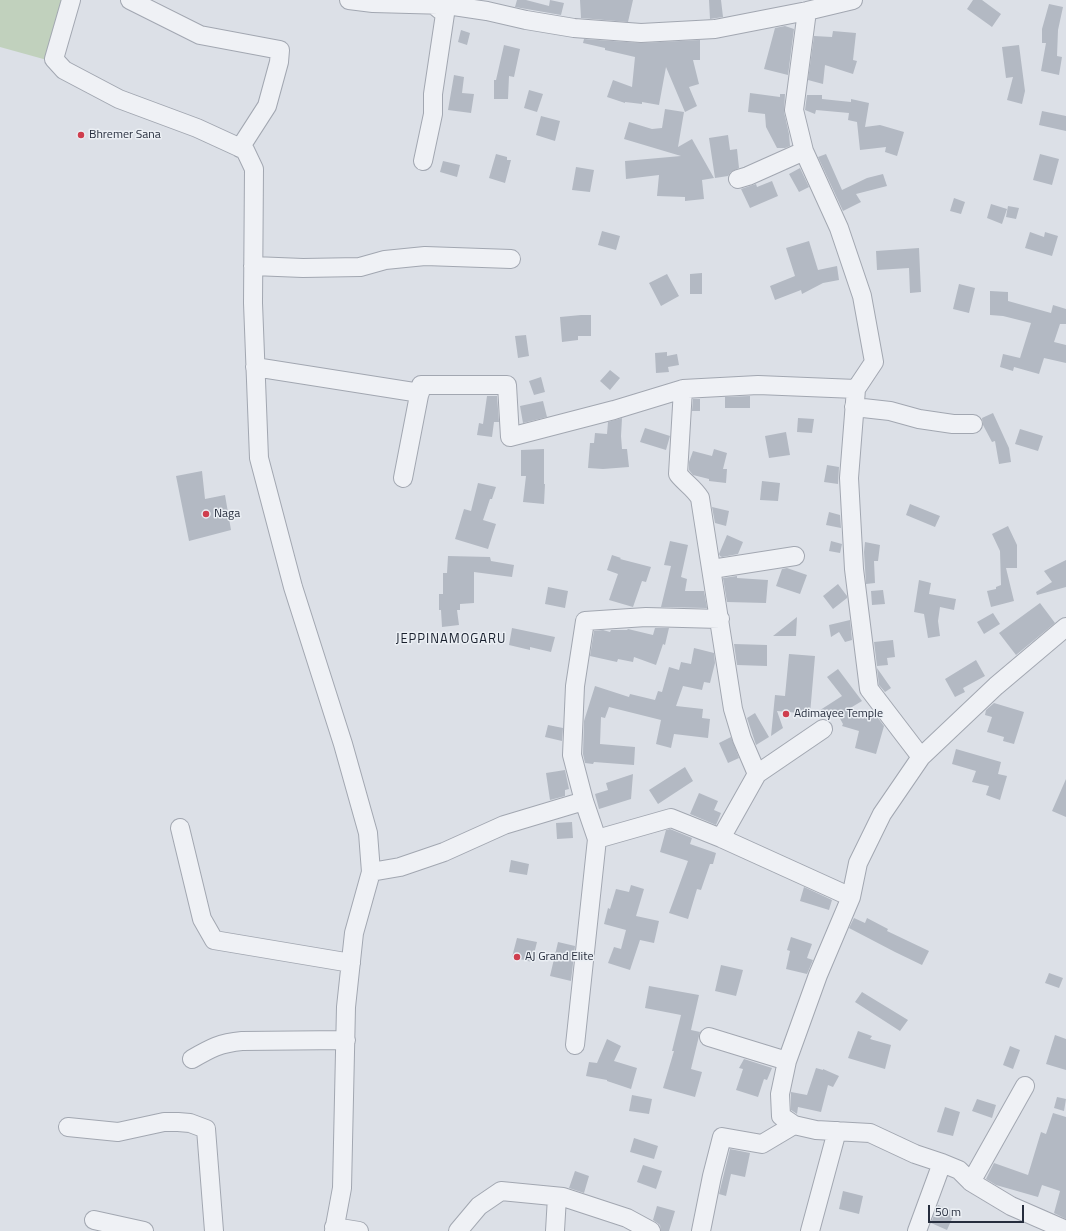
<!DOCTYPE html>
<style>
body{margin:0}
#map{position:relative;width:1066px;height:1231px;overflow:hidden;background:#dce0e7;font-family:"Titillium Web",sans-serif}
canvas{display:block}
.scale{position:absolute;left:928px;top:1205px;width:96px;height:18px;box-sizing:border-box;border:2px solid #262d3d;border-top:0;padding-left:5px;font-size:12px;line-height:14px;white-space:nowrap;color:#262d3d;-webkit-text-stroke:3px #ebeff4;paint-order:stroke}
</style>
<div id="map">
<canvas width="1066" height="1231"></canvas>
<div class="scale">50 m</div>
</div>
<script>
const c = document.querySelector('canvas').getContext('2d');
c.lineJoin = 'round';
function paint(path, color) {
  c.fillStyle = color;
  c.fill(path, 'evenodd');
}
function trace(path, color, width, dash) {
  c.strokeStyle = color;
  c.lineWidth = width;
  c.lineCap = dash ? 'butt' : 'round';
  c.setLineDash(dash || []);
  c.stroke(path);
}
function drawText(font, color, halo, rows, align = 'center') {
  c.font = font + ' "Titillium Web",sans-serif';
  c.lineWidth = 3;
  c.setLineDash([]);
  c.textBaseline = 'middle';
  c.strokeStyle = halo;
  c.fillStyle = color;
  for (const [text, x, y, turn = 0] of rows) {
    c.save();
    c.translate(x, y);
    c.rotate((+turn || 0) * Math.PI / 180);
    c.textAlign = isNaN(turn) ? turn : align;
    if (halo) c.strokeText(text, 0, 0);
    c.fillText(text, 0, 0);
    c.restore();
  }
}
paint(new Path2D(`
 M0,0H64L47,60L0,47Z`), '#c1d1bd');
paint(new Path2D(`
 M517,0H526L549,6L550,0L564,3L561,15L515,7Z
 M580,0H633L628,22L581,18Z
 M709,0H721L723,17L710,19Z
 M973,0H982L1001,14L992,27L967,9Z
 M1049,4L1063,7L1058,30L1057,56L1062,57L1059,75L1041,71L1046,43H1042V29Z
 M785,26L794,29L788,75L764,69L775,28Z
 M461,30L470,33L467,45L458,42Z
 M833,31L856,33L853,60L857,61L853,74L825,65L823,84L808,80L814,36L832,37Z
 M584,39L641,43L700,40V60H693L699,84L689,87L697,106L685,112L666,67L659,105L642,102V104L625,102V103L607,97L613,80L632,87L635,57L605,50V48L583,43Z
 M504,45L520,49L514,77L509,76L508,99H494V80H496Z
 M1019,45L1025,91L1022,104L1007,100L1013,77L1006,78L1002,47Z
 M454,75L464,77L462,93L474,94L471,113L448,110Z
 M529,90L543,94L537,112L524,108Z
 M750,93L780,97V94H785L784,112L789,134L790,146L785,148H777L766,127L765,114L748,112Z
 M807,95H822V99L851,102V99L869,103L865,127L880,125L904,132L897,156L885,152L886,147L860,150L857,122L848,120L849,113L816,110L815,114L805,110Z
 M665,109L684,112L678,147L692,139L714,178L702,180L704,199L685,201V197L657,196L659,175L626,179L625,161L681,156L624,139L629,122L652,129L662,128Z
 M1042,111L1066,116V131L1039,125Z
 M541,116L560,121L555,141L536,135Z
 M728,135L730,150L737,149L739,168L731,172L728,176L715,178L709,138Z
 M496,154L507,157V160H511L505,183L489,178Z
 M826,154L842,190L867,178L883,174L887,186L856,194L861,202L843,211L818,157Z
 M1040,154L1059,159L1052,185L1033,180Z
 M443,161L460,165L457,177L440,172Z
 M576,167L594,170L590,192L572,190Z
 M800,168L809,187L799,192L789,174Z
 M772,181L778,196L750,208L741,189L756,184L757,187Z
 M954,198L965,202L961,214L950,211Z
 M991,204L1007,209L1002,224L987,218Z
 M1008,206L1019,208L1016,219L1006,217Z
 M602,231L620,236L616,250L598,245Z
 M1030,232L1044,237L1045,232L1058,236L1052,256L1025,248Z
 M809,241L818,270L837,266L839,280L823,283L802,294L801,290L775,300L770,286L795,276L786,248Z
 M919,248L921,292L910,293L909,268L877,270L876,251Z
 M702,273V294H690V274Z
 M667,274L679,296L661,306L649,283Z
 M959,284L975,288L969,313L953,309Z
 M990,291L1008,292V301L1051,313L1053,305L1066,309V324H1060L1054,342L1066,345V363L1044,358L1039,374L1014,367L1013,371L1000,367L1003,354L1020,358L1031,323L1003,316L990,315Z
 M581,315H591V336H578V340L562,342L560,317Z
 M526,335L529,356L518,358L515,336Z
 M667,352V356L677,354L679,365L668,367L669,372L656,373L655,353Z
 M610,370L620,378L610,390L600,381Z
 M541,377L545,392L534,395L529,381Z
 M487,396H497L499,422H494L492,437L477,435L479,423L483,424Z
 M750,396V408H725V397Z
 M693,399H700V411H692Z
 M543,401L547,417L523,423L520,406Z
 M993,413L1009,448L1011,462L999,464L995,441L992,442L983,425L982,418Z
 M622,418L621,436L622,449H627L629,467L603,469L588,468L590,443H594L595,433L607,434L608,422Z
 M798,418L814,419L812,433L797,432Z
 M645,428L670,436L666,450L640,442Z
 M1020,429L1043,436L1038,451L1015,444Z
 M786,432L790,455L769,458L765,436Z
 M544,449V484H545L544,504L523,502L526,476H521V450Z
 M714,449L727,453L723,469H727L726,483L709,481V479L693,475L689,470V462L693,451L712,456Z
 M827,465L839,467L838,484L824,482Z
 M202,471L205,499L225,495L231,530L189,541L176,476Z
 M762,481L780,483L778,501L760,500Z
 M478,483L496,487L492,499H490L483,520L496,524L488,549L455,539L464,509L471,511Z
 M910,504L940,516L935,527L906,515Z
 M712,507L729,511L726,526L715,523Z
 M829,512L840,515L841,528L826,525Z
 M1008,526L1017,545V568H1006L1014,601L991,607L987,591L996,589V587L1001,585L1000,551L992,534Z
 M727,535L743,542L738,554L722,557L720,556L719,554Z
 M670,541L688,545L681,577L687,579L685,591H704L707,608L661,607L671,566L664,565Z
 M831,541L842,544L840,553L829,551Z
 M865,542L880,545L878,561H874L875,583L866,584L864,552Z
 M612,555L621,558L620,559L651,567L646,582L642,581L633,607L609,600L618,574L607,570Z
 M448,556L490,557L491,561L514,565L512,577L474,572V603L460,604V610H457L459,625L442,627L441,610H439V594H443V573H447Z
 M1066,560V587L1037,595L1036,592L1052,582L1044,571Z
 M787,568L807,575L800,594L776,586L782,569Z
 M737,576V578L768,580L766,603L727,602L723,578Z
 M919,580L931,583L929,594L956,599L954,610L940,607L938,621L940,636L928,638L924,614L914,612Z
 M838,584L847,596V598L833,609L823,596Z
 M548,587L568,591L565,608L545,604Z
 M883,590L885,604L872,605L871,591Z
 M1040,603L1055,623L1016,655L999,633Z
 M993,613L1000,624L984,634L977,622Z
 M797,617L796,636H773Z
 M850,620L852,640L845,642L839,632L831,637L829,625Z
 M512,628L555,637L551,652L530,647V650L509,645Z
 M655,628H669L665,645L663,644L656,665L634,657L633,662L618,659L617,662L590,656L594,631L603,630L610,632L611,630H627L628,629L653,635Z
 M893,640L895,657L887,658L888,665L877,666L874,642Z
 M734,644L767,645V666L737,665Z
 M694,648L714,653L715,663L710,683L704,682L702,690L683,686L676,706L703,709L702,718L710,719L708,738L674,734L671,748L656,744L661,720L609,707L605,718L601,717L600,744L635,747L634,765L594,762L593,764L585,763L583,754L584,721L595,686L629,697L630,694L655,700L658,691L662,692L669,667L679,670L681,662L691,664Z
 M789,654L815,656L810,714L777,711L783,728L771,736L775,695L785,696Z
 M976,660L985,676L963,688L965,692L955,697L945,679Z
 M877,668L891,688L885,692L879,685Z
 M838,669L862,701L847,710L878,718L884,726L876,754L855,748L859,731L842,726L843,724L838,715L814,714L842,696L827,677Z
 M994,703L1024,712L1014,744L1003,741L1004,737L987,732L992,717L985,715L986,710Z
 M755,713L769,737L756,745L747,718Z
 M548,725L563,728L562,741L545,737Z
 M731,737L739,758L728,763L719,743Z
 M956,749L1001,762L998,774L1007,776L1000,800L986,795L989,786L972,782L976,771L952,764Z
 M685,767L693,781L658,804L649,790Z
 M565,770L569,789L565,790V796L550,800L546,773Z
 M633,774L631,799L599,809L595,794L608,790L606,783Z
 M1066,779V817L1052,811Z
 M699,793L718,801L714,810L721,813L716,825L690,814Z
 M572,822L573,838L557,839L556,823Z
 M670,829L692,838L690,844L716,853L713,864H710L701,890L697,889L688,919L669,913L688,861L660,852L666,830Z
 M511,860L529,864L527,875L509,872Z
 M631,885L644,889L636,916L659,921L654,943L640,940L630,970L608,963L614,947L621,949L626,930L604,924L608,908L610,909L616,889L629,892Z
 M804,887L832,900L829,910L800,901Z
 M854,918L865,923L867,918L888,929L887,931L929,951L922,965L895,952L849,928Z
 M791,937L812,944L807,958L813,960L807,974L786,969L790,951L787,950Z
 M517,938L537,942L532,962L512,957Z
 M558,942L575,946L571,981L550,976Z
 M721,965L743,970L736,996L715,991Z
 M1049,973L1063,978L1059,988L1045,983Z
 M649,986L699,995L691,1030L700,1032L691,1069L702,1072L695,1097L663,1088L674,1051H672L681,1015L645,1008Z
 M862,992L908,1020L900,1031L855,1002Z
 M858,1031L872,1036L870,1039L891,1045L885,1069L848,1058Z
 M1055,1035L1066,1039V1070L1046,1064Z
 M607,1039L621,1046L614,1061L637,1068L631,1089L607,1081V1080L586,1076L589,1062L597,1063Z
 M1010,1046L1020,1050L1013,1069L1003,1065Z
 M744,1059L772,1068L767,1080L764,1079L758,1097L736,1090L743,1069L739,1068Z
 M816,1068L823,1070V1069L839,1076L833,1087L828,1085L821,1112L798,1107L797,1114L791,1110V1092L807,1095Z
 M632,1095L652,1099L649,1114L629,1111Z
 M1057,1097L1066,1099L1064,1111L1054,1108Z
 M977,1099L996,1105L992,1118L972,1111Z
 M945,1107L960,1112L953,1136L937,1132Z
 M1053,1113L1066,1117V1219L1054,1213L1060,1191L1042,1185L1038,1197L996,1185L986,1179L994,1163L1028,1175L1041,1132L1046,1134Z
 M634,1138L658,1146L654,1159L630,1152Z
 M730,1149L750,1153L745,1177L731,1174L726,1196L719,1194Z
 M643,1165L662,1171L656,1189L637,1182Z
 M575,1171L589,1176L584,1193L569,1188Z
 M843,1191L863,1196L859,1214L839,1209Z
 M938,1205L955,1212L947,1230L931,1223Z
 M657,1206L675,1211L669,1231H661L660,1225L653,1220Z`), '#b3b9c3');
const minor = new Path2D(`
 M71,0L54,59L64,70L119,99L197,128L245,150L254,169L253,303L259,458L293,587L343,744L368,833L371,872L354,933L346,1007L342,1188L334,1231
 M130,0L200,35L280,50L279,62L267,106L240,148
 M349,0L373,3L447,5L487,11L526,20L574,28L641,33L715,29L807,11L853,0
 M807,11L794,110L804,151L839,228L862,296L874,362L856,389L849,478L854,569L869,689L921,757
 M423,161L433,114V94L445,14L433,4
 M738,179L748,176L804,151
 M253,266L303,268L360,267L385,260L425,256L511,259
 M255,367L420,393
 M683,389L678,474C685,483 694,488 700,498L733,709L742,739L757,774
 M854,407L890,411L919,419L953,424H973
 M403,478L421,385H507L510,437L614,410L683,389L758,385L856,389
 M712,569L795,556
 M1066,627L996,686L921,757L882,814L858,863L851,897L818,975L787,1061L780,1094L781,1116L794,1125L816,1130L870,1133L915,1154L942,1163L959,1170L971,1182L1011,1206L1066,1230
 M180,828L202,919L214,940L351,963
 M721,838L757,774L823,729
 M597,839L671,818L721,838L851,897
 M371,872L400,867L444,852L504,825L584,801
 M709,1037L787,1061
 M575,1045L597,839L584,801L572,755L575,686L585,621L646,617L720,619
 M192,1059C211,1048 220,1043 242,1041L346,1040
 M68,1127L118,1132L164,1122H178L190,1123L206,1129L214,1231
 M971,1182L1025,1086
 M94,1220L144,1231
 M334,1227L359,1231
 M458,1231L479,1206L501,1191L563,1197L627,1218L651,1231
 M555,1231L557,1197
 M701,1231L712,1176L722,1137L762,1144L794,1125
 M810,1231L837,1131
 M917,1231L942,1163`);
trace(minor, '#a2a7b1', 20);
trace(minor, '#eff1f5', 18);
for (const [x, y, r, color] of [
 [81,135,4,"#cf3e4e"],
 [206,514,4,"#cf3e4e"],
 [786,714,4,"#cf3e4e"],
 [517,957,4,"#cf3e4e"]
]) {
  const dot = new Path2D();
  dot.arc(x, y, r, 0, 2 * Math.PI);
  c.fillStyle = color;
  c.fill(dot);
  trace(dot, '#ebeff4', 1.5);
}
drawText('12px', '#262d3d', '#ebeff4', [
 ["Bhremer Sana",89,135],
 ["Naga",214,514],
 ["Adimayee Temple",794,714],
 ["AJ Grand Elite",525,957]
], 'left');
c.letterSpacing = '1px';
drawText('13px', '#181f2d', '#ebeff4', [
 ["JEPPINAMOGARU",451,640]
]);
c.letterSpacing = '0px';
</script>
